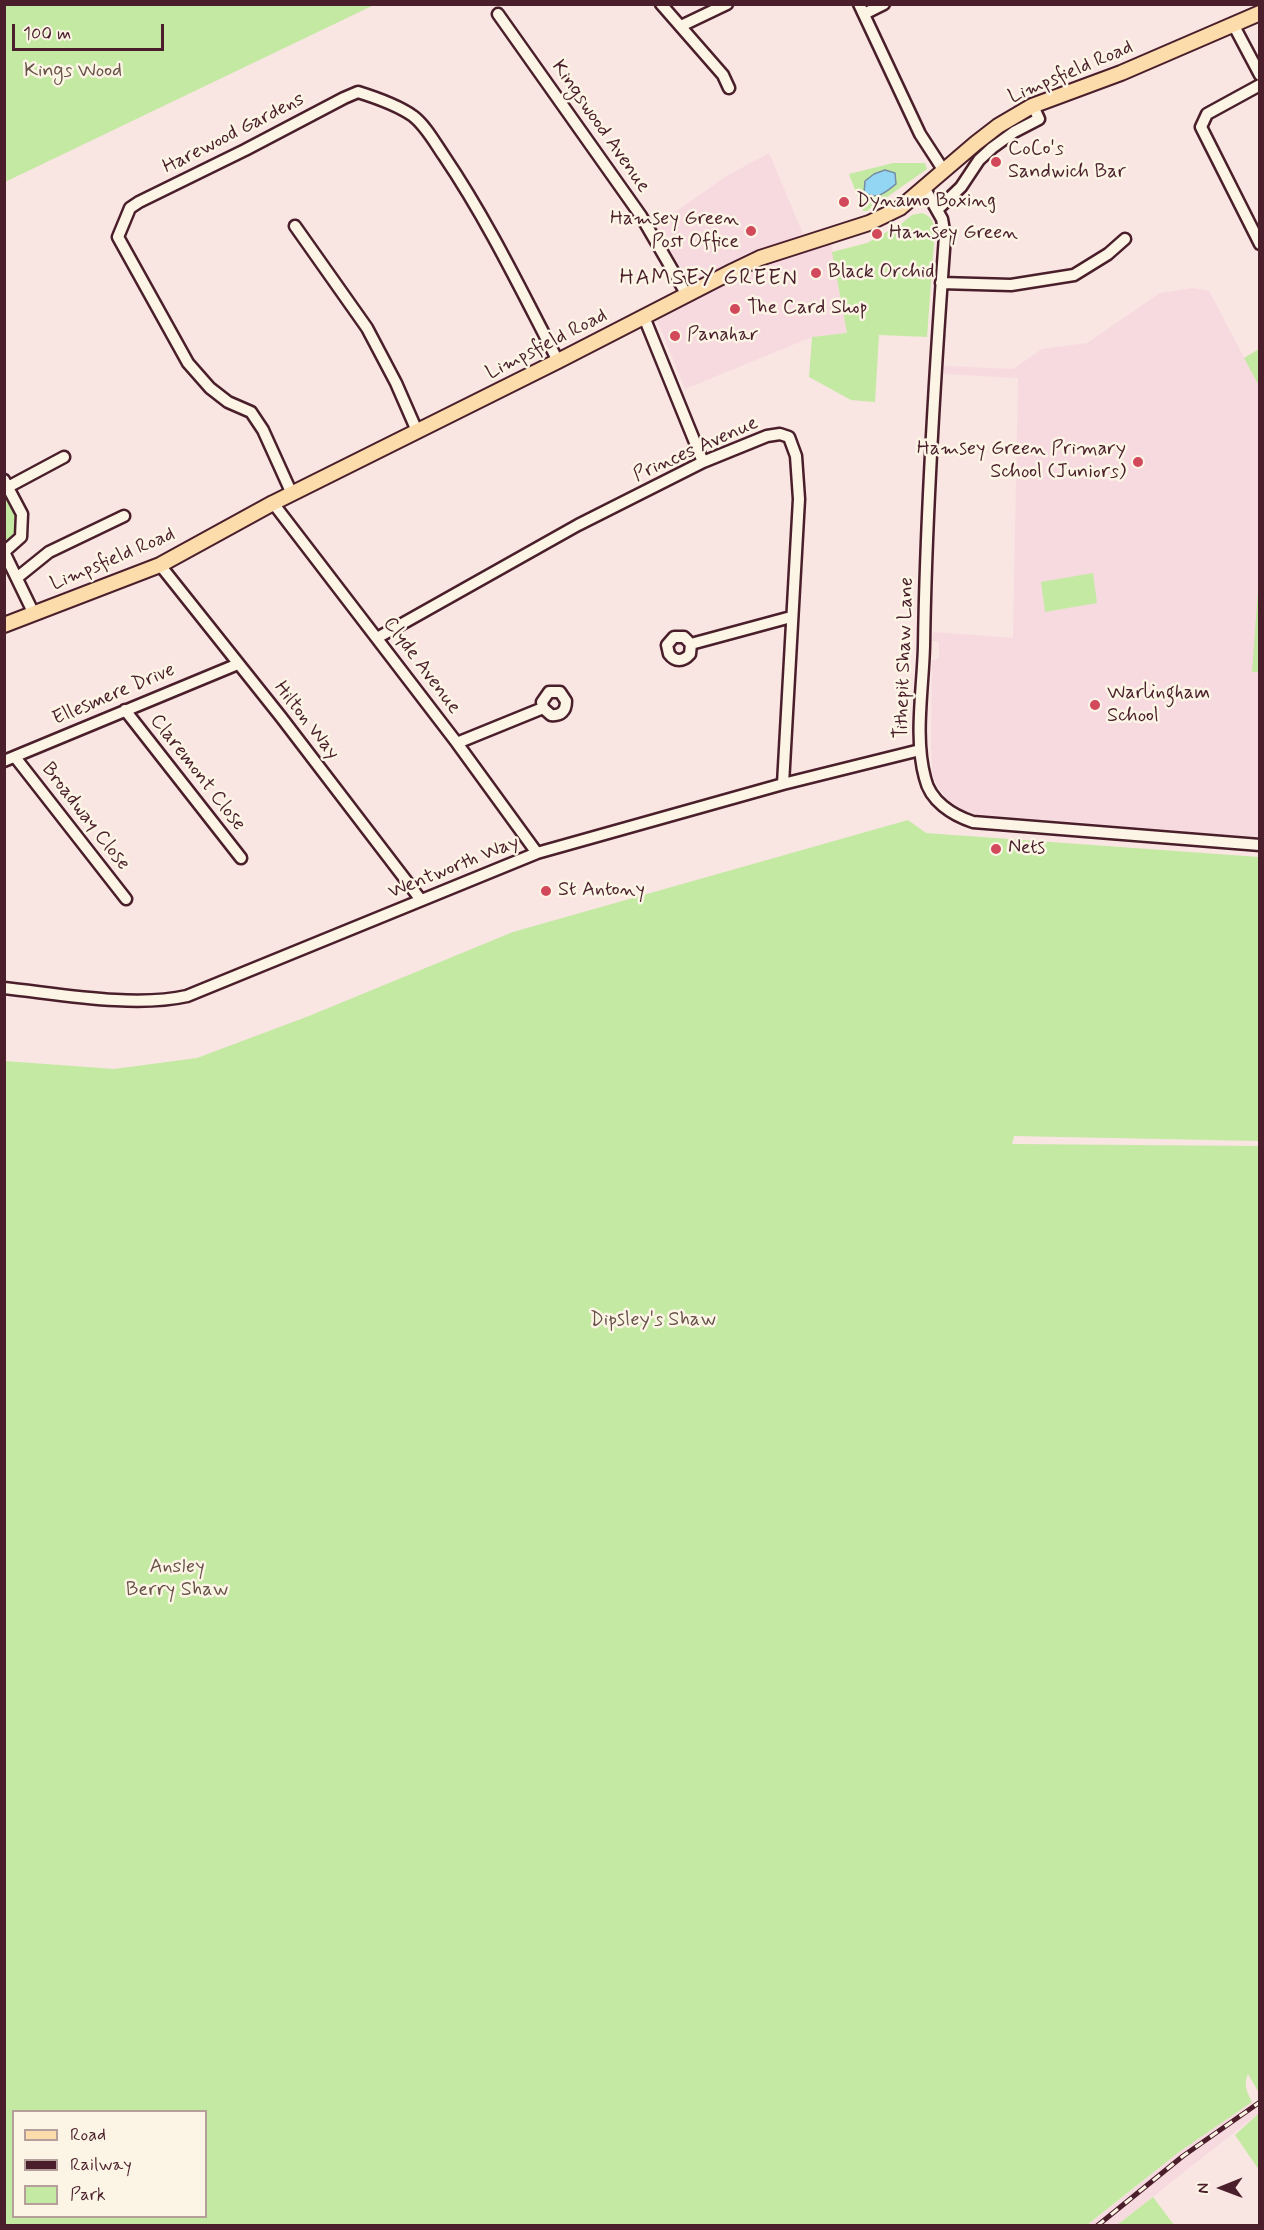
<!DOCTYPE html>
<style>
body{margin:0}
#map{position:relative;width:1264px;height:2230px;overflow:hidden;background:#f9e5e2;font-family:Mynerve,sans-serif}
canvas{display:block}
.frame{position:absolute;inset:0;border:6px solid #4a1f2b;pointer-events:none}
.legend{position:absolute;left:12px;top:2110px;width:195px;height:108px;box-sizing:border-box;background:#fcf5e5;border:2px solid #b59f9b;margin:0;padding:8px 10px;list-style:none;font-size:18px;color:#4a1f2b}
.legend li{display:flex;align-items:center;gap:12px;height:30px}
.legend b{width:30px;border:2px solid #b59f9b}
.north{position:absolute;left:1192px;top:2158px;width:60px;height:60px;-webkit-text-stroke:4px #fcf5e5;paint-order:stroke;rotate:269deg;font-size:16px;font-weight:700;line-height:24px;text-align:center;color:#4a1f2b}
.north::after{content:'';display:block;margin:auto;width:21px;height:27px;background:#4a1f2b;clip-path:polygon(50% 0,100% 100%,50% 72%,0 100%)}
.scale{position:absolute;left:12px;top:24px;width:152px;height:27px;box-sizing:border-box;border:3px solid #4a1f2b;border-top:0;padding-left:8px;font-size:18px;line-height:21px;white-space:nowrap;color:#4a1f2b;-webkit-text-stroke:4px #fcf5e5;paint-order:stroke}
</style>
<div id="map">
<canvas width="1264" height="2230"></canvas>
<div class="frame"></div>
<ul class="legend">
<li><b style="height:8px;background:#fddcac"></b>Road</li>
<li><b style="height:8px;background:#4a1f2b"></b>Railway</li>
<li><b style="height:16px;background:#c4e9a3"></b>Park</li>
</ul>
<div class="north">N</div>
<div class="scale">100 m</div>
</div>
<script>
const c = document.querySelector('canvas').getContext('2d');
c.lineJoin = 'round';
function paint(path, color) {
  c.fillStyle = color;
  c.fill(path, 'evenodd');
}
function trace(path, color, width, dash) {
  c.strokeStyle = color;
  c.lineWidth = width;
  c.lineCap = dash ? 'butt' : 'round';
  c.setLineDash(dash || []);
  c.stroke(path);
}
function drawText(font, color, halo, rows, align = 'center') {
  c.font = font + ' Mynerve,sans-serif';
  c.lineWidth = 5;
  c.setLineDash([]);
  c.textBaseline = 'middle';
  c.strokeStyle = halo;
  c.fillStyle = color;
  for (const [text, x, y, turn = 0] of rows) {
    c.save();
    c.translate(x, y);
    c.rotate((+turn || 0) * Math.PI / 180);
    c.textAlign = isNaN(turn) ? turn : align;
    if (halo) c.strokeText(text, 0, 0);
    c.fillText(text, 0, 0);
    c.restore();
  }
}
paint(new Path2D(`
 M769,153L803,234L690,283L655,226L725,177Z
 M831,243L847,334L812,337L685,389L657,320L731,279L788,254Z
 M1193,288L1209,291L1259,386V837L975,814L963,810L949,801L940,790L933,777L931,749L932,661L939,658V642L932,641L933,632L1013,638L1018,378L944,374V366L1013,369L1042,349L1087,343L1160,293Z
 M1252,2102L1259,2113L1117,2225L1087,2226L1179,2152Z`), '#f7dae0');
paint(new Path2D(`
 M5,4H374V5L5,182Z
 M893,163H925L927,169L867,211H863L849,174Z
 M922,213C930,216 933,220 935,229L927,337L879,335L875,402L851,400L809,377L812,337L847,333L832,252L867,243L901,224L912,215Z
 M1259,349V386L1244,358Z
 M4,491L16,513L14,535L5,545Z
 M1093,573L1097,603L1045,612L1041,582Z
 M1258,589H1260L1259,672H1252Z
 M908,820L926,833L1259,857V1141L1014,1136L1012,1144L1259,1146V2093L1248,2074C1243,2085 1247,2092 1252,2102L1179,2152L1087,2225H5V1061L114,1069L197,1058L309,1016L513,932ZM14,2112H206V2216H14Z
 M1259,2113V2170L1235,2135Z
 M1153,2197L1174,2225H1117L1149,2200Z`), '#c4e9a3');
const water = new Path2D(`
 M885,170L895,173L896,184C885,193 877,200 864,193L865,181L874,174Z`);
paint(water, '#93d6f4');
trace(water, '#768da4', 1.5);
const minor = new Path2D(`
 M661,4L723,75L729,88
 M859,4L920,134L944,171
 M498,14L641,216L687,295
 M864,14L884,4
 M681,26L727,4
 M1234,26L1260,75
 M1260,85L1207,114L1201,127L1260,244
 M925,189L942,219L945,236C935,372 926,510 924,646C923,688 914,738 925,778C930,801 952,815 973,822L1260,845
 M938,209L961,187L979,160L992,148L1014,132L1039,119L1033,106
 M295,226L367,328L396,383L417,431
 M941,283L1011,285L1074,275L1108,254L1125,239
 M644,317L703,462
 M4,480L22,514L21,537L4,552L34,614
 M8,487L64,457
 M292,494L263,430L251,412L228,402L210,388L188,363L118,237L130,208L139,202L245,150L344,98L358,92C374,97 399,106 413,116C426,126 435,143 444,156C488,221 522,292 558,361
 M273,503L457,743L537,853
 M160,565L281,717L421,900
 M18,577L49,552L124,516
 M377,638L578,525L703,462L767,436L780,434L789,437L796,456L799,499L783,784
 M691,644L690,654C683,662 675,662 669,654L667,645L674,637H684L691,644L791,617
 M125,710L241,858
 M457,743L543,708L551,715C561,716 566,711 566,701L560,692H549L542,702L543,708
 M15,757L126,899
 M4,761L238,664
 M4,988C60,994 134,1008 187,996L537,853L783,784L920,750`);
const major = new Path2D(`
 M4,625L160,565L273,503L558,361L733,271L760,258L869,223L900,208L976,143L998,126L1032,106L1121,73L1260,13`);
trace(minor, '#4a1f2b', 15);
trace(major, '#4a1f2b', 18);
trace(minor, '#fcf5e5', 10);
trace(major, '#fddcac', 14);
const rail = new Path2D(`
 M1097,2226L1183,2156L1260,2102`);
trace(rail, '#4a1f2b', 5);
trace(rail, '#fcf5e5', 3, [9]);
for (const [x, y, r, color] of [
 [996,162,6,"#d1495b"],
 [844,202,6,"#d1495b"],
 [751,231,6,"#d1495b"],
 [877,234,6,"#d1495b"],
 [816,273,6,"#d1495b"],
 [735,309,6,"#d1495b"],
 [675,336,6,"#d1495b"],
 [1138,462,6,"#d1495b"],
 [1095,705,6,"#d1495b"],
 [996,849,6,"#d1495b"],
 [546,891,6,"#d1495b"]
]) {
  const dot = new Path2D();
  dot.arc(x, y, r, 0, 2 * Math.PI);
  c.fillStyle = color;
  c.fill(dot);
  trace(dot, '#fcf5e5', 2);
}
drawText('20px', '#685249', '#fcf5e5', [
 ["Kings Wood",73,72],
 ["Dipsley's Shaw",653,1321],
 ["Ansley",177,1568],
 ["Berry Shaw",177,1591]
]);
drawText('20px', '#4a1f2b', '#fcf5e5', [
 ["Limpsfield Road",1071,73,-23],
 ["Kingswood Avenue",600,127,55],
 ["Harewood Gardens",234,134,-27],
 ["Limpsfield Road",547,345,-27],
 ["Princes Avenue",696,450,-24],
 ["Limpsfield Road",113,560,-23],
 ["Tithepit Shaw Lane",905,658,-88],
 ["Clyde Avenue",421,666,53],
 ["Ellesmere Drive",114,695,-23],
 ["Hilton Way",306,721,52],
 ["Claremont Close",197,773,52],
 ["Broadway Close",85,817,52],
 ["Wentworth Way",454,868,-22]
]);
drawText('20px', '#4a1f2b', '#fcf5e5', [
 ["CoCo's",1008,150],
 ["Sandwich Bar",1008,173],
 ["Dynamo Boxing",856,202],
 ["Hamsey Green",739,220,"right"],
 ["Post Office",739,243,"right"],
 ["Hamsey Green",889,234],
 ["Black Orchid",828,273],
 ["The Card Shop",747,309],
 ["Panahar",687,336],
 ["Hamsey Green Primary",1126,450,"right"],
 ["School (Juniors)",1126,473,"right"],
 ["Warlingham",1107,694],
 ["School",1107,717],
 ["Nets",1008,849],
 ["St Antony",558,891]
], 'left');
c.letterSpacing = '1.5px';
drawText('22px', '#4a1f2b', '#fcf5e5', [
 ["HAMSEY GREEN",709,279]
]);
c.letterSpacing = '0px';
</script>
